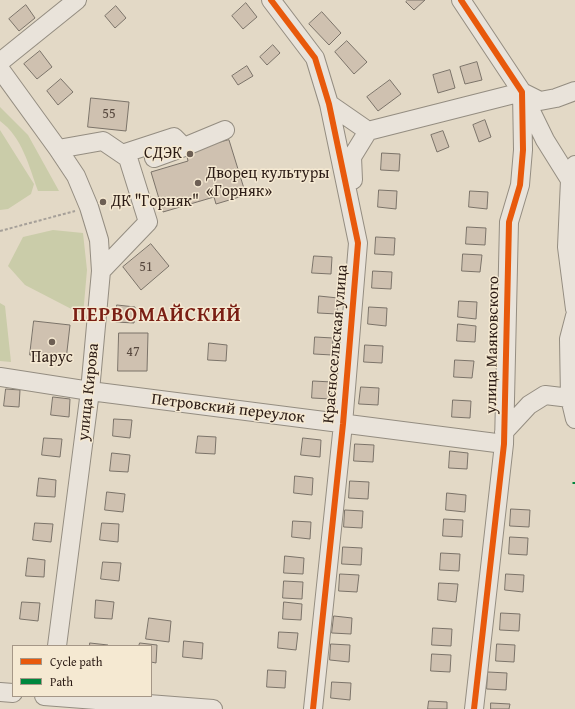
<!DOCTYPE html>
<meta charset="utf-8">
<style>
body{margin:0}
#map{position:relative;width:575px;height:709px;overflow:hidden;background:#e3d9c6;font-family:"Gentium Book Plus",serif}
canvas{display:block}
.legend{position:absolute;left:12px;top:645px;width:140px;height:52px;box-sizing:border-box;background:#f5e9d2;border:1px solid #a59787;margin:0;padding:5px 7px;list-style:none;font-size:12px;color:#2d1d16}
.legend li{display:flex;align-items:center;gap:8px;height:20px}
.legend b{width:20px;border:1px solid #a59787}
</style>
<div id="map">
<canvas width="575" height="709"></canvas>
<ul class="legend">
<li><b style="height:5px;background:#e8590c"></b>Cycle path</li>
<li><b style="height:5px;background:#00873e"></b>Path</li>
</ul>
</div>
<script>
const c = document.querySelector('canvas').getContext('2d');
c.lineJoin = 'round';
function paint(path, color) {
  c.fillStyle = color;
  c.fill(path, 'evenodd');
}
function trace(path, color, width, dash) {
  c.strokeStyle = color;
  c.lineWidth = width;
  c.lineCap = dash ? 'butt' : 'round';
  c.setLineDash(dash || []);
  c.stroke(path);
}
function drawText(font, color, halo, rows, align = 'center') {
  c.font = font + ' "Gentium Book Plus",serif';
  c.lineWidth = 3;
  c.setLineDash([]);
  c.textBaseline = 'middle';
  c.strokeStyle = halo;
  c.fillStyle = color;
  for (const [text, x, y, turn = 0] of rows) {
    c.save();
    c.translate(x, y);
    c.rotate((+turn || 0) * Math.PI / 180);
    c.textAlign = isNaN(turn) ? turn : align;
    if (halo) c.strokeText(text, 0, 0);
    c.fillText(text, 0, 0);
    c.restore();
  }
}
paint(new Path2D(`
 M0,107L28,135L59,191H38C29,166 22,137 0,121Z
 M0,130L34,184L31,194L8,209L0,210Z
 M53,230L83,233L87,270L83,315L25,285L8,266L23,237Z
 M0,303L5,306L11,362L0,361Z`), '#cacca9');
const building = new Path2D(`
 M408,0H425L414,10L406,2Z
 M246,3L257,17L243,29L232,16Z
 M26,5L35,18L19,31L9,19Z
 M116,6L126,18L115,28L105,16Z
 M322,12L341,33L329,45L309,24Z
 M347,41L367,62L354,74L335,52Z
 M273,45L280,53L267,65L260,57Z
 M40,51L52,67L37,79L24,64Z
 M477,62L482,80L465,84L460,67Z
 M247,66L253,76L238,85L232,76Z
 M450,70L455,88L438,93L433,75Z
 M61,79L73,92L58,105L47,91Z
 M390,80L401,94L378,111L367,97Z
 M91,98L129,102L126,131L88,127Z
 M485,120L491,137L479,142L473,125Z
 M443,131L449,147L437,152L431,135Z
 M229,140L246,195L216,204L214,197L163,212L151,172L188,161L186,152Z
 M382,153L400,154L399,171L381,170Z
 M379,190L397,191L396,209L378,207Z
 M470,191L488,192L487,209L469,207Z
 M467,227L486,228L485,245L466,244Z
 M376,237L395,238L394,255L375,254Z
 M151,244L169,266L141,290L123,267Z
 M463,254L482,255L480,272L462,271Z
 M314,256L332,257L331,274L312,273Z
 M373,271L392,272L391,289L372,288Z
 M319,296L338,298L337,314L318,313Z
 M459,301L477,302L476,319L458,317Z
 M117,305L135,307L134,323L116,322Z
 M369,307L387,308L386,326L368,324Z
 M34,321L70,325L66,360L30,355Z
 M458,324L476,326L475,342L457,341Z
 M119,333H148L147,371H118Z
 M315,337L333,338L332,355L314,354Z
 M209,343L227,345L226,361L208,360Z
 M365,345L383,346L382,363L364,362Z
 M455,360L474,361L472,378L454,377Z
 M313,381L332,382L331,399L312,398Z
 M361,387L379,388L378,405L359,404Z
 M6,389L20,390L19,407L4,406Z
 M53,397L70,399L69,417L51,415Z
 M453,400L471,401L470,418L452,417Z
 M114,419L132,420L130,438L113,436Z
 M198,436L216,437L215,454L196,453Z
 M44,438L62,439L60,457L42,455Z
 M303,438L321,440L320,457L301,455Z
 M355,444L374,445L373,462L354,461Z
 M450,451L468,453L467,469L449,468Z
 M112,453L130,455L128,472L110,471Z
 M295,476L313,478L312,495L294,493Z
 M39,478L56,480L55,497L37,496Z
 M350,481L369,482L368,499L349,498Z
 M107,492L125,494L123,512L105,510Z
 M447,493L466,495L465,512L446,510Z
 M511,509L530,510L529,527L510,526Z
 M345,510L363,511L362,528L344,527Z
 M444,519L463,520L462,537L443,536Z
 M293,521L311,522L310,539L292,537Z
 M35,523L53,524L51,542L33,540Z
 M102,523L119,524L118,542L100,540Z
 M510,537L528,538L527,555L509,554Z
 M343,547L362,548L361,565L342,564Z
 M441,553L460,554L459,571L440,570Z
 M285,556L304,558L303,574L284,573Z
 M28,558L45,560L44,577L26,576Z
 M103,562L121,563L119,581L101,579Z
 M340,574L359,575L357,592L339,591Z
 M506,574L524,575L523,592L505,590Z
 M284,581L303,582L302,599L283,598Z
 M439,583L458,584L456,602L438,600Z
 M96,600L114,602L112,619L95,618Z
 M22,602L40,603L38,621L20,619Z
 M284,602L302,604L301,620L283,619Z
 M501,613L520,614L519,631L500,630Z
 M334,616L352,618L351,634L332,633Z
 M149,618L171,621L169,642L146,639Z
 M433,628L452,629L451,646L432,645Z
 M279,632L298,633L296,650L278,648Z
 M184,641L203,643L202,659L183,657Z
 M90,643L108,645V646H90Z
 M140,643L157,645L156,663L151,662V646H139Z
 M331,644L350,645L349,662L330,660Z
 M497,644L515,645L514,662L496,661Z
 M432,654L451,655L450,672L431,671Z
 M268,670L286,671L285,688L267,687Z
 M488,672L507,673L506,690L487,689Z
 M332,682L351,683L350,700L331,698Z
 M429,701L447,702V709H428Z
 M491,703L510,704L509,709H491Z`);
paint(building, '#cfc1b0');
trace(building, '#7b7369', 1);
const minor = new Path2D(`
 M271,0L315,58L329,104L358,243L343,424L313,709
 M461,0L522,92L523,150L520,185L509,222L504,444L474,709
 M0,62L77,0
 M0,69L58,149L76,176L89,207L99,240L101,271L90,391L57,646
 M522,92L540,101L556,98L575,91
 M524,97L545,140L570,180
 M329,104L368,131L522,92
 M58,149L103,141L128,158L148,222L101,271
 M122,154L174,137L184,147L225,130
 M154,158L184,147
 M575,165L570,180L567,247L575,309
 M353,180L352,157L368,131
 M0,377L90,391L504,444
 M570,398L569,339L575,316
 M504,432L529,405L545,395L570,398L575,419
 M0,692L13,693
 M44,696L213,709`);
trace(minor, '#948d81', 20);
trace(new Path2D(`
 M0,231L75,211`), '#a6a099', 2, [3, 2]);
trace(minor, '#e9e3da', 18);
trace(new Path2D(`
 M575,482V484`), '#00873e', 5, [10, 5]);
trace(new Path2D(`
 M271,0L315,58L329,104L358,243L343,424L313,709
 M461,0L522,92L523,150L520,185L509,222L504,444L474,709`), '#e8590c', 6);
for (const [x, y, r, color] of [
 [190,154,4,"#6d5f54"],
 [198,183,4,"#6d5f54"],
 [103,202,4,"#6d5f54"],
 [52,342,4,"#6d5f54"]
]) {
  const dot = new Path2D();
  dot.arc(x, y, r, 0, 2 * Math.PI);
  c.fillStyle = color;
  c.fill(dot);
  trace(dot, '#f5e9d2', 1.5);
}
drawText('14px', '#56473d', null, [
 ["55",109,114],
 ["51",146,267],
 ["47",133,352]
]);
drawText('16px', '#2d1d16', '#f5e9d2', [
 ["СДЭК",182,154,"right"],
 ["Дворец культуры",206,174],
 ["«Горняк»",206,192],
 ["ДК \"Горняк\"",111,202],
 ["Парус",52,358,"center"]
], 'left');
drawText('16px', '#2d1d16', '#f5e9d2', [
 ["Красносельская улица",336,344,-85],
 ["улица Маяковского",493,345,-89],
 ["улица Кирова",89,392,-84],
 ["Петровский переулок",228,409,7]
]);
c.letterSpacing = '1px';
drawText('bold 20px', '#7a1f14', '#f5e9d2', [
 ["ПЕРВОМАЙСКИЙ",157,316]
]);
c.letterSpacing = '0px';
</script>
